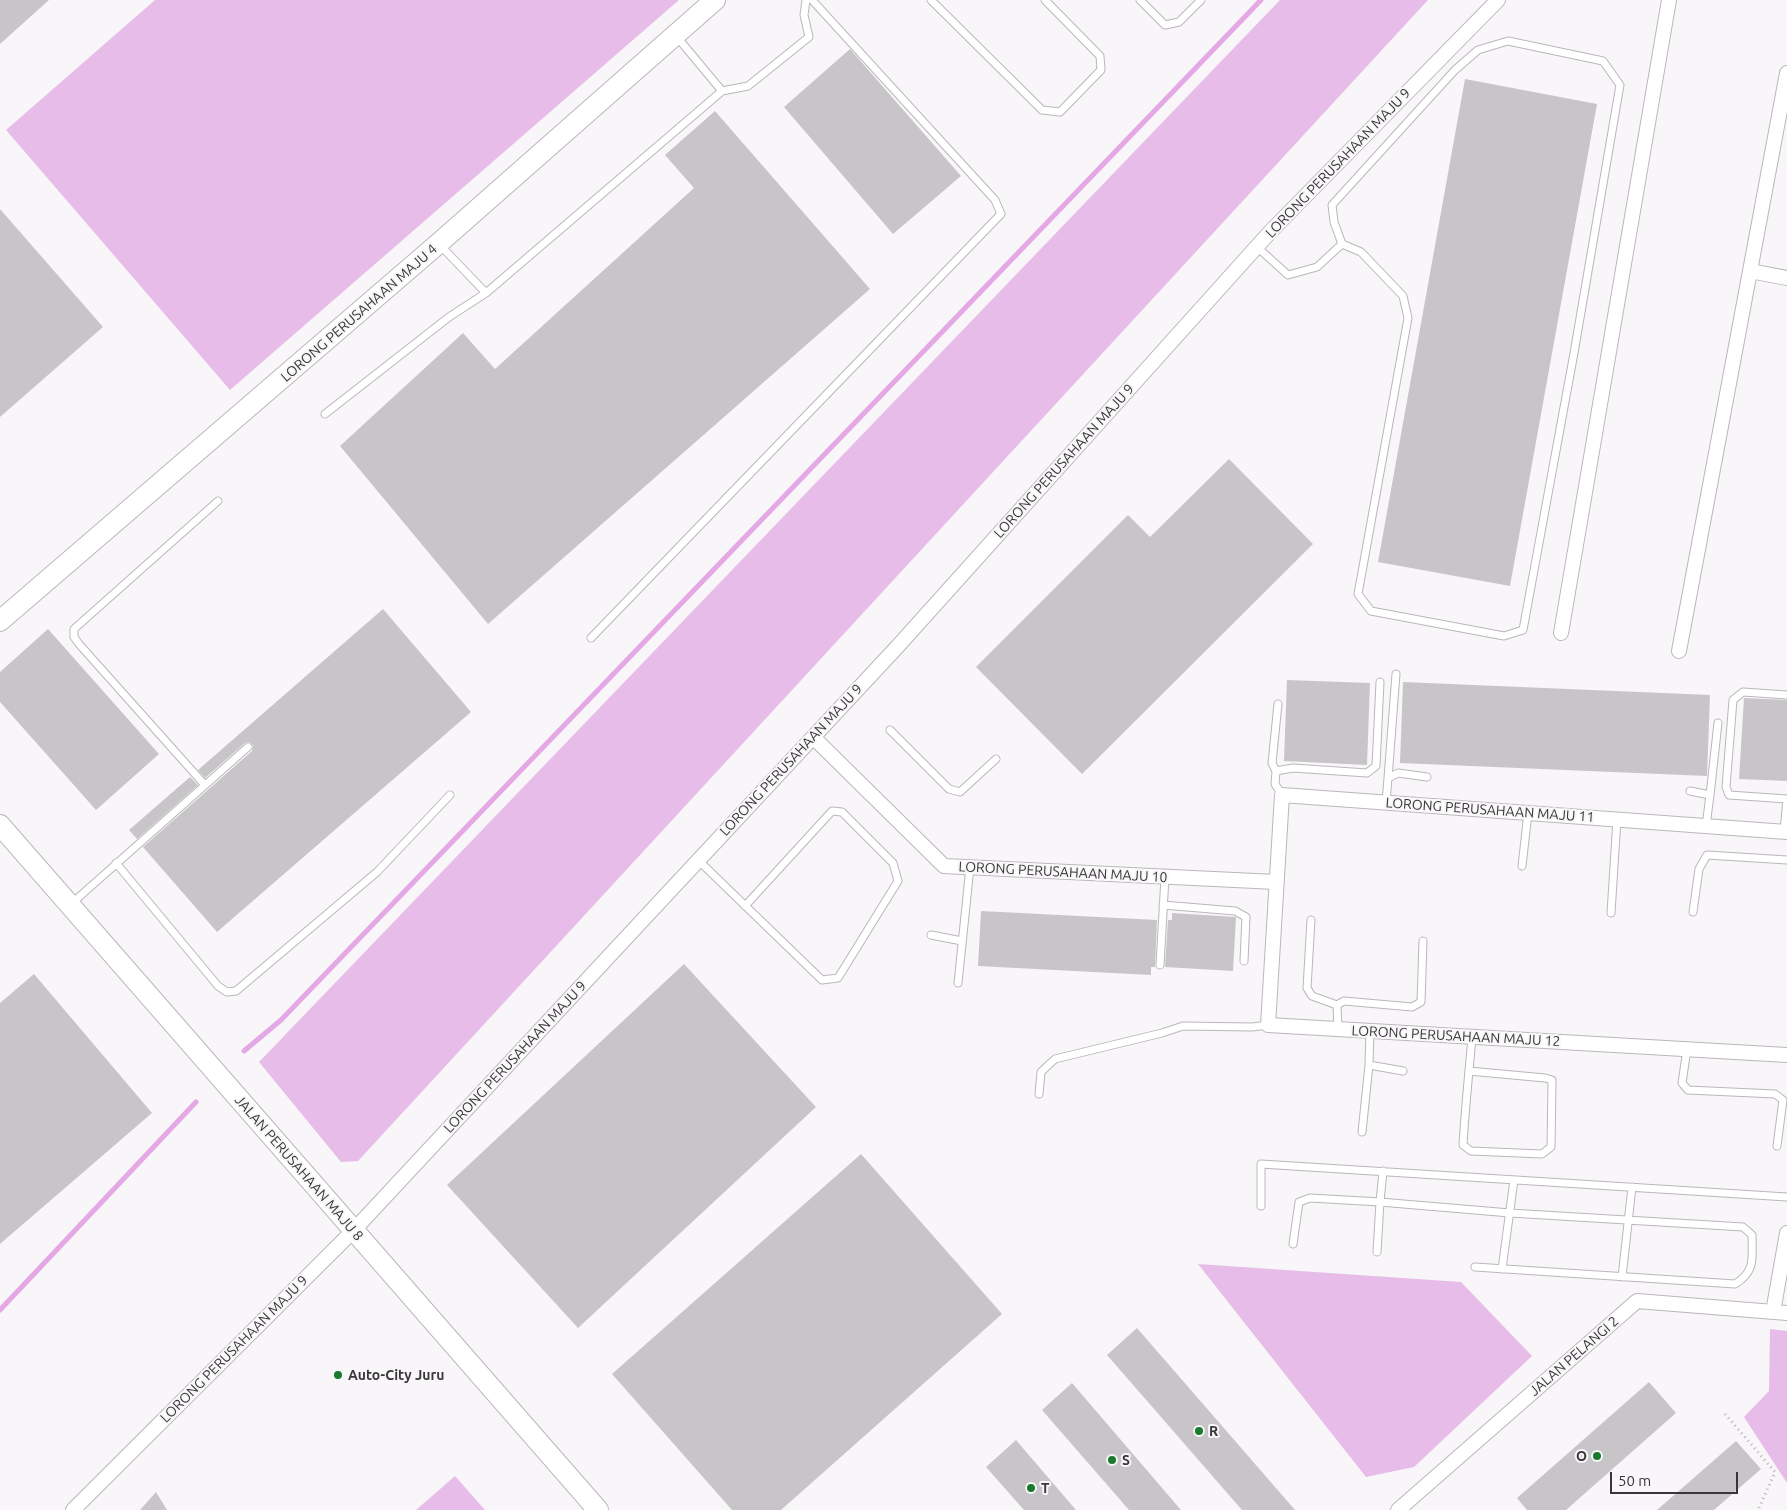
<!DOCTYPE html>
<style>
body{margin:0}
#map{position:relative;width:1787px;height:1510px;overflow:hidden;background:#f8f6f8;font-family:Ubuntu,sans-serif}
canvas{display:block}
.scale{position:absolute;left:1610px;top:1472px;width:128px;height:22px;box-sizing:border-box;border:2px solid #383738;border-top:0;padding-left:6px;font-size:15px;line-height:18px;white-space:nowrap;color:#383738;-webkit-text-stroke:4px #f8f6f8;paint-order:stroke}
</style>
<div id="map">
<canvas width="1787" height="1510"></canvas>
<div class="scale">50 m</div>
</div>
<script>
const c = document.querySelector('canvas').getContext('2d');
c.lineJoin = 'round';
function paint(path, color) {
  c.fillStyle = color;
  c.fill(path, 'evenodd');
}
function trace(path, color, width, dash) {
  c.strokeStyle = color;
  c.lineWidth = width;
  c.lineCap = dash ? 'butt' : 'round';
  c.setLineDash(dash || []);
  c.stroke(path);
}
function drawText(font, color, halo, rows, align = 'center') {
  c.font = font + ' Ubuntu,sans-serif';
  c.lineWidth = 4;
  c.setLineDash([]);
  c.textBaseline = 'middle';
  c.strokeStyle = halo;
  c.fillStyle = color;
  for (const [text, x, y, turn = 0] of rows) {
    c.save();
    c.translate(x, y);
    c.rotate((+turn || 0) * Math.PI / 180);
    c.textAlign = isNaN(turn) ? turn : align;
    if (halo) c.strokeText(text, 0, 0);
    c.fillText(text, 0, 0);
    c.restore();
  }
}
paint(new Path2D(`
 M155,0H679L230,390L6,130Z
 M1280,0H1428L358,1161L341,1162L259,1062Z
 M1198,1264L1461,1282L1532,1356L1414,1467L1366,1477Z
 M1770,1329L1787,1331V1483L1744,1417L1769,1391Z
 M455,1476L485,1510H416Z`), '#e8bce8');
trace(new Path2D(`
 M244,1051L281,1020L1261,0
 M0,1310L196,1102`), '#e5a8e6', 5);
paint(new Path2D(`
 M0,0H49L0,44Z
 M850,49L961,176L893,234L784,107Z
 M1465,79L1597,104L1510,586L1378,562Z
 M715,111L870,289L488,624L340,446L463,333L495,369L694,188L665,155Z
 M0,209L103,327L0,417Z
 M1229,459L1313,544L1082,774L976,667L1128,515L1150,537Z
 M383,609L471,712L217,932L143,847L252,751L253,745L249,742L245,743L205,778L198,770Z
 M48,629L159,754L96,810L0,702V672Z
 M1287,680L1370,683L1367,765L1284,761Z
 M1403,682L1710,695L1707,776L1400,763Z
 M1744,698L1787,700V781L1739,779Z
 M190,777L198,785L137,839L129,830Z
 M981,911L1157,920L1155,967H1151V975L978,966Z
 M1172,913L1236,917L1233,971L1165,967L1168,920H1172Z
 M684,964L816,1107L578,1328L447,1185Z
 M34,974L152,1113L0,1244V1003Z
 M861,1154L1002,1314L781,1510H732L612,1374Z
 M1137,1328L1295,1510H1242L1107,1355Z
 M1649,1382L1676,1413L1566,1510H1527L1517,1498Z
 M1072,1383L1181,1510H1129L1042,1410Z
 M1016,1440L1076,1510H1024L986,1467Z
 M1736,1441L1761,1469L1714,1510H1657Z
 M156,1492L167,1510H140Z`), '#c8c5c8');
const lane = new Path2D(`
 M931,0L1042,110L1060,112L1101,70L1100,56L1045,0
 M1140,0L1165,25L1179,22L1201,0
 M677,37L722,91
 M1508,41L1603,61L1620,85L1574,353L1523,630L1504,636L1371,611L1358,594L1408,318L1403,296L1361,252L1342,244L1334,222L1332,205L1455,70L1478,50Z
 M439,244L486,293
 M1257,247L1288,275L1317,267L1342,244
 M325,414L449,317L486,293L722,91L748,86L809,37L804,15L806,0
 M591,638L1001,214L995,200L812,0
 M1787,695L1743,692L1733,700L1726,787L1729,795L1787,799
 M890,730L949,789L960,792L996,759
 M1276,771L1272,763L1278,704
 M1388,778L1396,674
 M204,784L79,644L74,637V629L218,501
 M1690,791L1710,795L1706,826
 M1282,795L1275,784L1276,771L1293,768L1367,773L1376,766L1380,682
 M1710,795L1718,723
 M1386,802L1388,778L1398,773L1427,777
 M1784,831L1787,799
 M698,860L822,980L838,978L898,881L893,863L842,812L832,811L745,906
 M116,863L218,986L227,992L236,991L377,872L450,795
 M1522,866L1528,813
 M71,904L248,747
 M1163,905L1235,911L1246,917L1244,961
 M1693,912L1699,869L1707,855L1787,860
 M1611,913L1617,819
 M1311,920L1307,988L1312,996L1337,1005
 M931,935L962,941
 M1160,965L1165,877
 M958,983L970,867
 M1338,1030L1337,1005L1344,1001L1412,1007L1421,1002L1423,941
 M1370,1031L1369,1065L1403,1071
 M1687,1049L1682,1083L1688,1090L1775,1094L1783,1100L1777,1146
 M1469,1071L1545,1078L1552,1080L1551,1147L1542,1154L1471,1151L1463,1145C1465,1109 1469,1073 1472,1037
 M1039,1094L1041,1072L1055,1059L1162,1033L1183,1026L1252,1027L1268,1025
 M1362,1132L1369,1065
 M1261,1206V1164L1787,1197
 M1293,1244L1299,1202L1310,1198L1380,1202L1383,1171
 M1377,1252L1380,1202L1510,1213L1743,1227L1752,1235C1752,1258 1756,1271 1735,1284L1475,1267
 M1502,1269L1514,1180
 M1622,1277L1632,1187`);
const street = new Path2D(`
 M1750,271L1787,278
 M1561,633L1669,0
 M1679,651L1787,73
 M813,737L944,866L1276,882
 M1787,832L1282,795L1268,1025L1787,1055
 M1773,1312L1787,1233
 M73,1510L354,1230L898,646L1270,232L1498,0
 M1398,1510L1637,1301L1787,1313`);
const secondary = new Path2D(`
 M0,621L439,243L715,0
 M0,825L598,1510`);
trace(lane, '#bab7ba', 9);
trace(street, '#bab7ba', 16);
trace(secondary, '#bab7ba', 22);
trace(new Path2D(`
 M1725,1414L1775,1472L1758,1510`), '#b3b1b3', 3, [1, 4]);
trace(lane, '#fff', 7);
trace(street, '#fff', 14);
trace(secondary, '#fff', 20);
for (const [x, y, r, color] of [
 [338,1375,5,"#187b2d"],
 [1199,1431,5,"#187b2d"],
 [1597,1456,5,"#187b2d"],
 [1112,1460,5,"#187b2d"],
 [1031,1488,5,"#187b2d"]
]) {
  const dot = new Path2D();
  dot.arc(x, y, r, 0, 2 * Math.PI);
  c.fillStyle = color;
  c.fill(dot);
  trace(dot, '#f8f6f8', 2);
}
drawText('14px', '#383738', '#f8f6f8', [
 ["LORONG PERUSAHAAN MAJU 9",1338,163,-46],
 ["LORONG PERUSAHAAN MAJU 4",359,313,-41],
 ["LORONG PERUSAHAAN MAJU 9",1064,461,-48],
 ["LORONG PERUSAHAAN MAJU 9",791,760,-47],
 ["LORONG PERUSAHAAN MAJU 11",1490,810,4],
 ["LORONG PERUSAHAAN MAJU 10",1063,872,3],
 ["LORONG PERUSAHAAN MAJU 12",1456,1036,3],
 ["LORONG PERUSAHAAN MAJU 9",515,1057,-47],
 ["JALAN PERUSAHAAN MAJU 8",299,1168,49],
 ["LORONG PERUSAHAAN MAJU 9",234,1349,-45],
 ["JALAN PELANGI 2",1574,1356,-41]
]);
drawText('bold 14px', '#383738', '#f8f6f8', [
 ["Auto-City Juru",348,1375],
 ["R",1209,1431],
 ["O",1587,1456,"right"],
 ["S",1122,1460],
 ["T",1041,1488]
], 'left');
</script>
